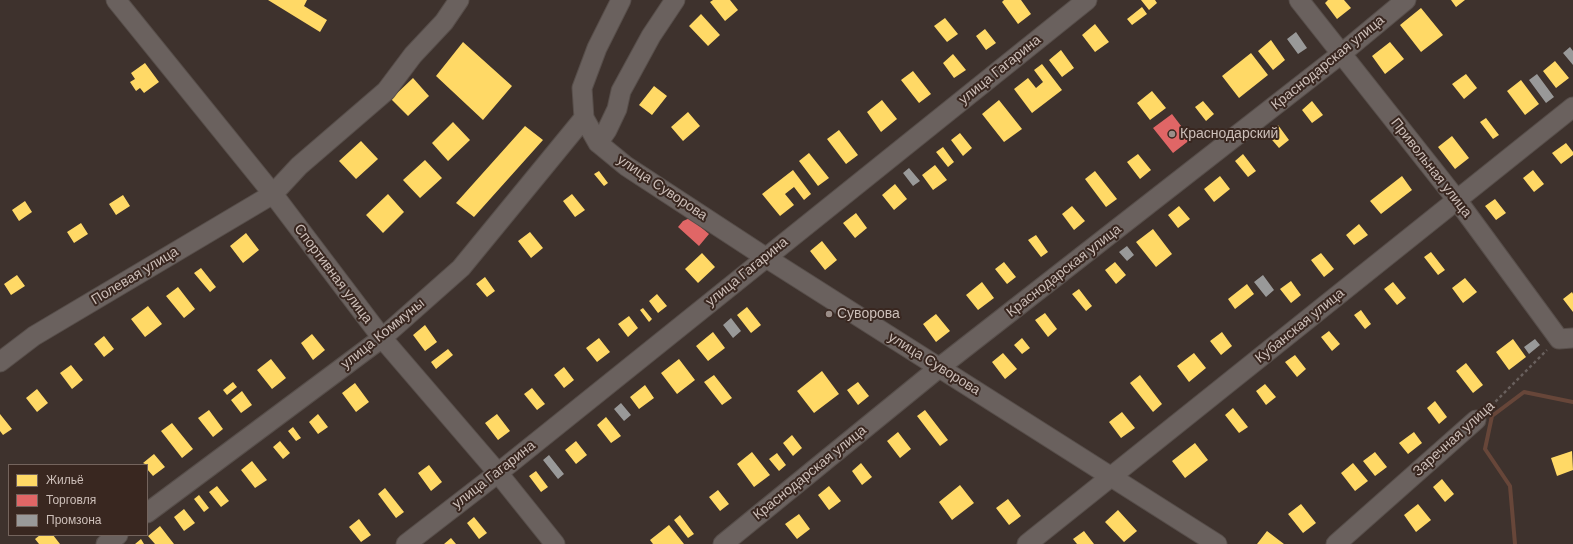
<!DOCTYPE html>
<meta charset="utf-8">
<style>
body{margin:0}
#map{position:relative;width:1573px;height:544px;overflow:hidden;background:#3e322d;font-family:Arial,sans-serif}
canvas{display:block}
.legend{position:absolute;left:8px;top:464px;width:140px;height:72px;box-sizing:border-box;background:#392720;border:1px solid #74645d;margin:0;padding:5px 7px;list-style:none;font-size:12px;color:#cdbfb9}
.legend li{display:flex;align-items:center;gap:8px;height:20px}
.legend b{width:20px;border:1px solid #74645d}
</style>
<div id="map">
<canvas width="1573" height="544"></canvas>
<ul class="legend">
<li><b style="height:11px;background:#ffd966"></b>Жильё</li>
<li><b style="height:11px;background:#e06666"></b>Торговля</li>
<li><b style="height:11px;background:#999"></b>Промзона</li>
</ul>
</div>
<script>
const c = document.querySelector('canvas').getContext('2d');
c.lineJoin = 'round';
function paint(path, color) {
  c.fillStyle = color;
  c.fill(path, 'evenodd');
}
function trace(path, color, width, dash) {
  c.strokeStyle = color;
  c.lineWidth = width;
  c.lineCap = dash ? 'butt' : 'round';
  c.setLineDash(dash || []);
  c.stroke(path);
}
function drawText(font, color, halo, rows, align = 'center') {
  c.font = font + ' Arial,sans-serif';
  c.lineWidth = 4;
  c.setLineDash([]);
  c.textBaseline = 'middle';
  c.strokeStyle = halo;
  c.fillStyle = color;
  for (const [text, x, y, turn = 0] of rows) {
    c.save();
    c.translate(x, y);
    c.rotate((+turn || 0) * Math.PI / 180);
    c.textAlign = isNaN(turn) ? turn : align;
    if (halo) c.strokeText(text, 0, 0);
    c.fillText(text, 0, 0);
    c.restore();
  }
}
paint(new Path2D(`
 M268,0H307L304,6L327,20L320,32Z
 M713,0H730L738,10L725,21L710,2Z
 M1004,0H1021L1031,14L1018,24L1002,2Z
 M1141,0H1155L1157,3L1149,10Z
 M1328,0H1344L1351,8L1337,19L1325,3Z
 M1451,0H1465L1456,7Z
 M1142,7L1147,14L1132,25L1127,19Z
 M1421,8L1443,35L1421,52L1400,25Z
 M701,14L720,35L708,46L689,26Z
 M945,18L958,34L947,42L934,26Z
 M1095,24L1109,42L1095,52L1082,35Z
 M985,29L996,43L986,50L976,36Z
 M1271,40L1285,60L1273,70L1258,51Z
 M463,42L512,86L483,120L436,76Z
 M1390,42L1404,59L1385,74L1372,56Z
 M1061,50L1074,68L1062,77L1049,60Z
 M1251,53L1268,75L1239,98L1222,76Z
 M953,54L966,70L954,78L943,63Z
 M1555,61L1569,78L1556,88L1543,71Z
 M145,63L159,82L144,93L140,88L136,91L130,82L135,79L131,73Z
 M1042,64L1062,90L1032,113L1014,89L1028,78L1036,88L1043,82L1034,70Z
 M913,71L931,94L919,103L901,80Z
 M1466,74L1477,88L1464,99L1452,84Z
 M413,78L429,96L408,116L391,99Z
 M1521,80L1539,104L1525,115L1507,91Z
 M654,86L667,96L652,115L639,105Z
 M1152,91L1166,108L1150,120L1137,103Z
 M882,100L897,119L881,132L867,112Z
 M999,100L1022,129L1004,142L982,114Z
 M1203,101L1214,114L1206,121L1195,107Z
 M1312,101L1323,115L1312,123L1302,110Z
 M688,112L700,126L683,141L671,127Z
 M1486,118L1499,135L1493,139L1480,122Z
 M453,122L470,140L448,161L432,143Z
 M1278,125L1289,140L1279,148L1267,134Z
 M525,126L543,140L474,217L456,203Z
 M839,130L858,155L846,164L827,139Z
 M960,133L972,148L963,156L951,140Z
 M1452,136L1469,158L1455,169L1438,147Z
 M361,141L378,159L356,179L339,161Z
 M1566,143L1573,152V155L1561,164L1552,153Z
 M943,147L954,162L948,167L936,152Z
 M809,153L829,178L818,186L799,161Z
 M1138,154L1151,170L1140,179L1127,162Z
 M1243,154L1256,171L1248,177L1235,161Z
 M425,160L442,178L420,198L403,180Z
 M935,165L947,180L933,190L922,175Z
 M793,170L811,194L804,200L794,187L785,194L794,205L780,216L762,194Z
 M1533,170L1544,184L1534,192L1523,178Z
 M599,171L608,183L604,186L594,174Z
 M1095,171L1117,199L1106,207L1085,179Z
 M1220,176L1230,189L1214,202L1204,189Z
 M1402,176L1412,190L1381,214L1370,201Z
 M895,184L907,199L894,210L882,195Z
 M388,194L404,212L383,233L366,215Z
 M572,194L585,210L575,217L563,201Z
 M123,195L130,206L116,215L109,204Z
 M1495,199L1506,213L1496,220L1485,206Z
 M25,201L32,212L19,221L12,210Z
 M1072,206L1085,221L1074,230L1062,214Z
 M1179,206L1190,219L1178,228L1168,215Z
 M856,213L867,228L855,238L843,223Z
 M81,223L88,234L74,243L67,232Z
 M1359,224L1368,235L1354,245L1346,235Z
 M1153,229L1172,254L1156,267L1136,242Z
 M530,232L543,248L531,258L518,241Z
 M246,233L259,250L243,263L230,246Z
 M1036,235L1048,252L1041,257L1028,240Z
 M822,241L837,260L825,270L810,251Z
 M1431,252L1445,270L1438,275L1424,257Z
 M702,253L715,267L698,283L685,269Z
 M1321,253L1334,269L1324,277L1311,260Z
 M1004,262L1016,277L1007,284L995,269Z
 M1115,262L1126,275L1116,284L1105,270Z
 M201,268L216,287L210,292L194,273Z
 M17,275L25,286L11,295L4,284Z
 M485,277L495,291L487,297L476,284Z
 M1465,278L1477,292L1463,303L1452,288Z
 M1291,281L1301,295L1291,303L1280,289Z
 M982,282L994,298L978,310L966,295Z
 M1393,282L1406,298L1397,305L1384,289Z
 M1247,284L1254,294L1235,309L1228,299Z
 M178,287L195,309L184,318L166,296Z
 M1079,289L1092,306L1086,311L1072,294Z
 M1572,292L1573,294V312L1563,299Z
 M657,294L667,306L658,313L649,301Z
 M148,306L162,324L145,337L131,319Z
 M747,307L761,325L751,333L737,315Z
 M643,308L652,319L649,322L640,310Z
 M1361,310L1371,324L1365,329L1354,315Z
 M1045,313L1057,329L1048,337L1035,320Z
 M936,314L950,331L936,342L923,324Z
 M629,316L638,328L628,337L618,324Z
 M425,325L437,342L425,351L413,335Z
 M1329,331L1340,344L1332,351L1321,337Z
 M713,332L725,348L708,361L696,346Z
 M1222,332L1232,346L1221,355L1210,341Z
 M312,334L325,350L313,360L301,343Z
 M104,336L114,349L104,357L94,344Z
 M599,338L610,352L597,362L586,348Z
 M1022,338L1030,348L1022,354L1014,345Z
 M1513,339L1526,357L1509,370L1496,352Z
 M448,349L453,355L436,369L431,362Z
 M1003,353L1017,369L1005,379L992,362Z
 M1194,353L1206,368L1189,382L1177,366Z
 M1295,355L1306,369L1297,377L1285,362Z
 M271,359L286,378L272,389L257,370Z
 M679,359L695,380L677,394L661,373Z
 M1466,363L1483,385L1473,393L1456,371Z
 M71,365L83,380L72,389L60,373Z
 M564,367L574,380L564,388L554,375Z
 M822,371L839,394L814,413L797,391Z
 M714,375L732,398L722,405L704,382Z
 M1140,375L1162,404L1153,412L1130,383Z
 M233,382L237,387L227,395L223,390Z
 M858,382L869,396L858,405L847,390Z
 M355,383L369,402L356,412L342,393Z
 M1265,384L1276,397L1266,405L1256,391Z
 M645,385L654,398L639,409L630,397Z
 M532,388L545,404L537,410L524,394Z
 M37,389L48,403L37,412L26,398Z
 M242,391L252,405L241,413L231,400Z
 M1435,401L1447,417L1439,424L1427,408Z
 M1233,408L1248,427L1239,433L1225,415Z
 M209,410L223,429L213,437L198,418Z
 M925,410L948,440L940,446L917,416Z
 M1122,412L1135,428L1121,438L1109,422Z
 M0,414L12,429L3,435L0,431Z
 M318,414L328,427L318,434L309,422Z
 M497,414L510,431L498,440L485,423Z
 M606,417L621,436L611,443L597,425Z
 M172,423L193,449L182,458L161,431Z
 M293,427L301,438L296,441L288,431Z
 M898,432L911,449L900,458L887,441Z
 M1414,432L1422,443L1408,454L1399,443Z
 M792,435L802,448L793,456L783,443Z
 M280,441L290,453L283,459L273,447Z
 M576,441L587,455L576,464L565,450Z
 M1195,443L1208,460L1185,478L1172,461Z
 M1572,451L1573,470L1557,476L1551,458Z
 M752,452L770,475L754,487L737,464Z
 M1375,452L1387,467L1375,476L1363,461Z
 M777,453L786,465L779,471L769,459Z
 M154,454L165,467L153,476L147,469V465L143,463Z
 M252,461L267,480L255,488L241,470Z
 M861,463L872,477L862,485L852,471Z
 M1353,463L1368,481L1355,491L1341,473Z
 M429,465L442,482L431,491L418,473Z
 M536,471L548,487L541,492L529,476Z
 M1442,479L1454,494L1445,502L1433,487Z
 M960,485L974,503L952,520L939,502Z
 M217,486L229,501L221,507L209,492Z
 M829,486L841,501L829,510L818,495Z
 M385,488L404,512L396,518L378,494Z
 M718,490L729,504L720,511L709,497Z
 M199,495L209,508L204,512L194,499Z
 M1008,499L1021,516L1009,525L996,508Z
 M1301,504L1316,523L1303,533L1288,514Z
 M1418,504L1431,520L1416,532L1404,515Z
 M184,509L195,523L184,531L174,517Z
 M1118,510L1137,531L1124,542L1105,522Z
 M799,514L810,529L797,539L785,524Z
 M680,515L694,534L688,538L674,520Z
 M474,517L487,533L479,539L467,523Z
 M359,519L371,535L361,542L349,527Z
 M669,525L684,544H653L650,540Z
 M160,526L174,544H155L148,536Z
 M1084,531L1094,544H1077L1073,539Z
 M1267,531L1284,544H1257Z
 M40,535H53L60,544H39L35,539Z
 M451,538L456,544H444Z
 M141,539L144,544H135Z`), '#ffd966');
paint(new Path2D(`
 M1172,114L1191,139L1173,153L1153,128Z
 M690,218L709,234L699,246L678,227L683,221Z`), '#e06666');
paint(new Path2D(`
 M1296,32L1307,48L1298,54L1287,39Z
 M1570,47L1573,51V65L1563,53Z
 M1537,74L1554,97L1546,103L1529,80Z
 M909,168L920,181L913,186L903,173Z
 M1127,246L1134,255L1127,261L1119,252Z
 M1263,275L1274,290L1266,297L1254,282Z
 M731,318L741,331L733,338L723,325Z
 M1535,339L1540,345L1529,354L1524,347Z
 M621,403L631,415L624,421L614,409Z
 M549,455L564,474L558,479L543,460Z`), '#999');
trace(new Path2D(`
 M1515,544L1510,486L1485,449L1492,416L1524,392L1573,402`), '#674639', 4);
const minor = new Path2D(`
 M116,0L273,194L382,338L498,473L555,544
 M621,0L597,48L582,88L584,118L598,143L626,166L765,257L1217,544
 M1299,0L1457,200L1559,339L1573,338
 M598,143L607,130L617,109L621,91L651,36L675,0
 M0,362L34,336L273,194L299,166L386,91L413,55L444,22L459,0
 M147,513L382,338L461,268L584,118
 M106,544L118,535
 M406,544L498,473L1087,0
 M723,544L940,367L1341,54L1406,0
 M1027,544L1573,107
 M1336,544L1476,420`);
trace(minor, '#574e4a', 21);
trace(new Path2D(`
 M1487,410L1547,350`), '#69605d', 2.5, [3, 3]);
trace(minor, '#6a615e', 19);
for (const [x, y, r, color] of [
 [1172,134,4,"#9b8e88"],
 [829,314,4,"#9b8e88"]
]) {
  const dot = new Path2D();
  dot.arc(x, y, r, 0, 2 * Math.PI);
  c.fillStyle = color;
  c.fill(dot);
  trace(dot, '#392720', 1.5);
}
drawText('14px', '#cdbfb9', '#392720', [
 ["Краснодарская улица",1328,63,-39],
 ["улица Гагарина",1000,70,-39],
 ["Привольная улица",1431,168,52],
 ["улица Суворова",662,188,34],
 ["Краснодарская улица",1064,271,-38],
 ["улица Гагарина",747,272,-39],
 ["Спортивная улица",333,274,53],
 ["Полевая улица",135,276,-31],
 ["Кубанская улица",1300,326,-39],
 ["улица Коммуны",383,334,-39],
 ["улица Суворова",934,364,32],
 ["Заречная улица",1454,439,-42],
 ["Краснодарская улица",810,473,-39],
 ["улица Гагарина",494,475,-38]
]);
drawText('14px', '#cdbfb9', '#392720', [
 ["Краснодарский",1180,134],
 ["Суворова",837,314]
], 'left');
</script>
